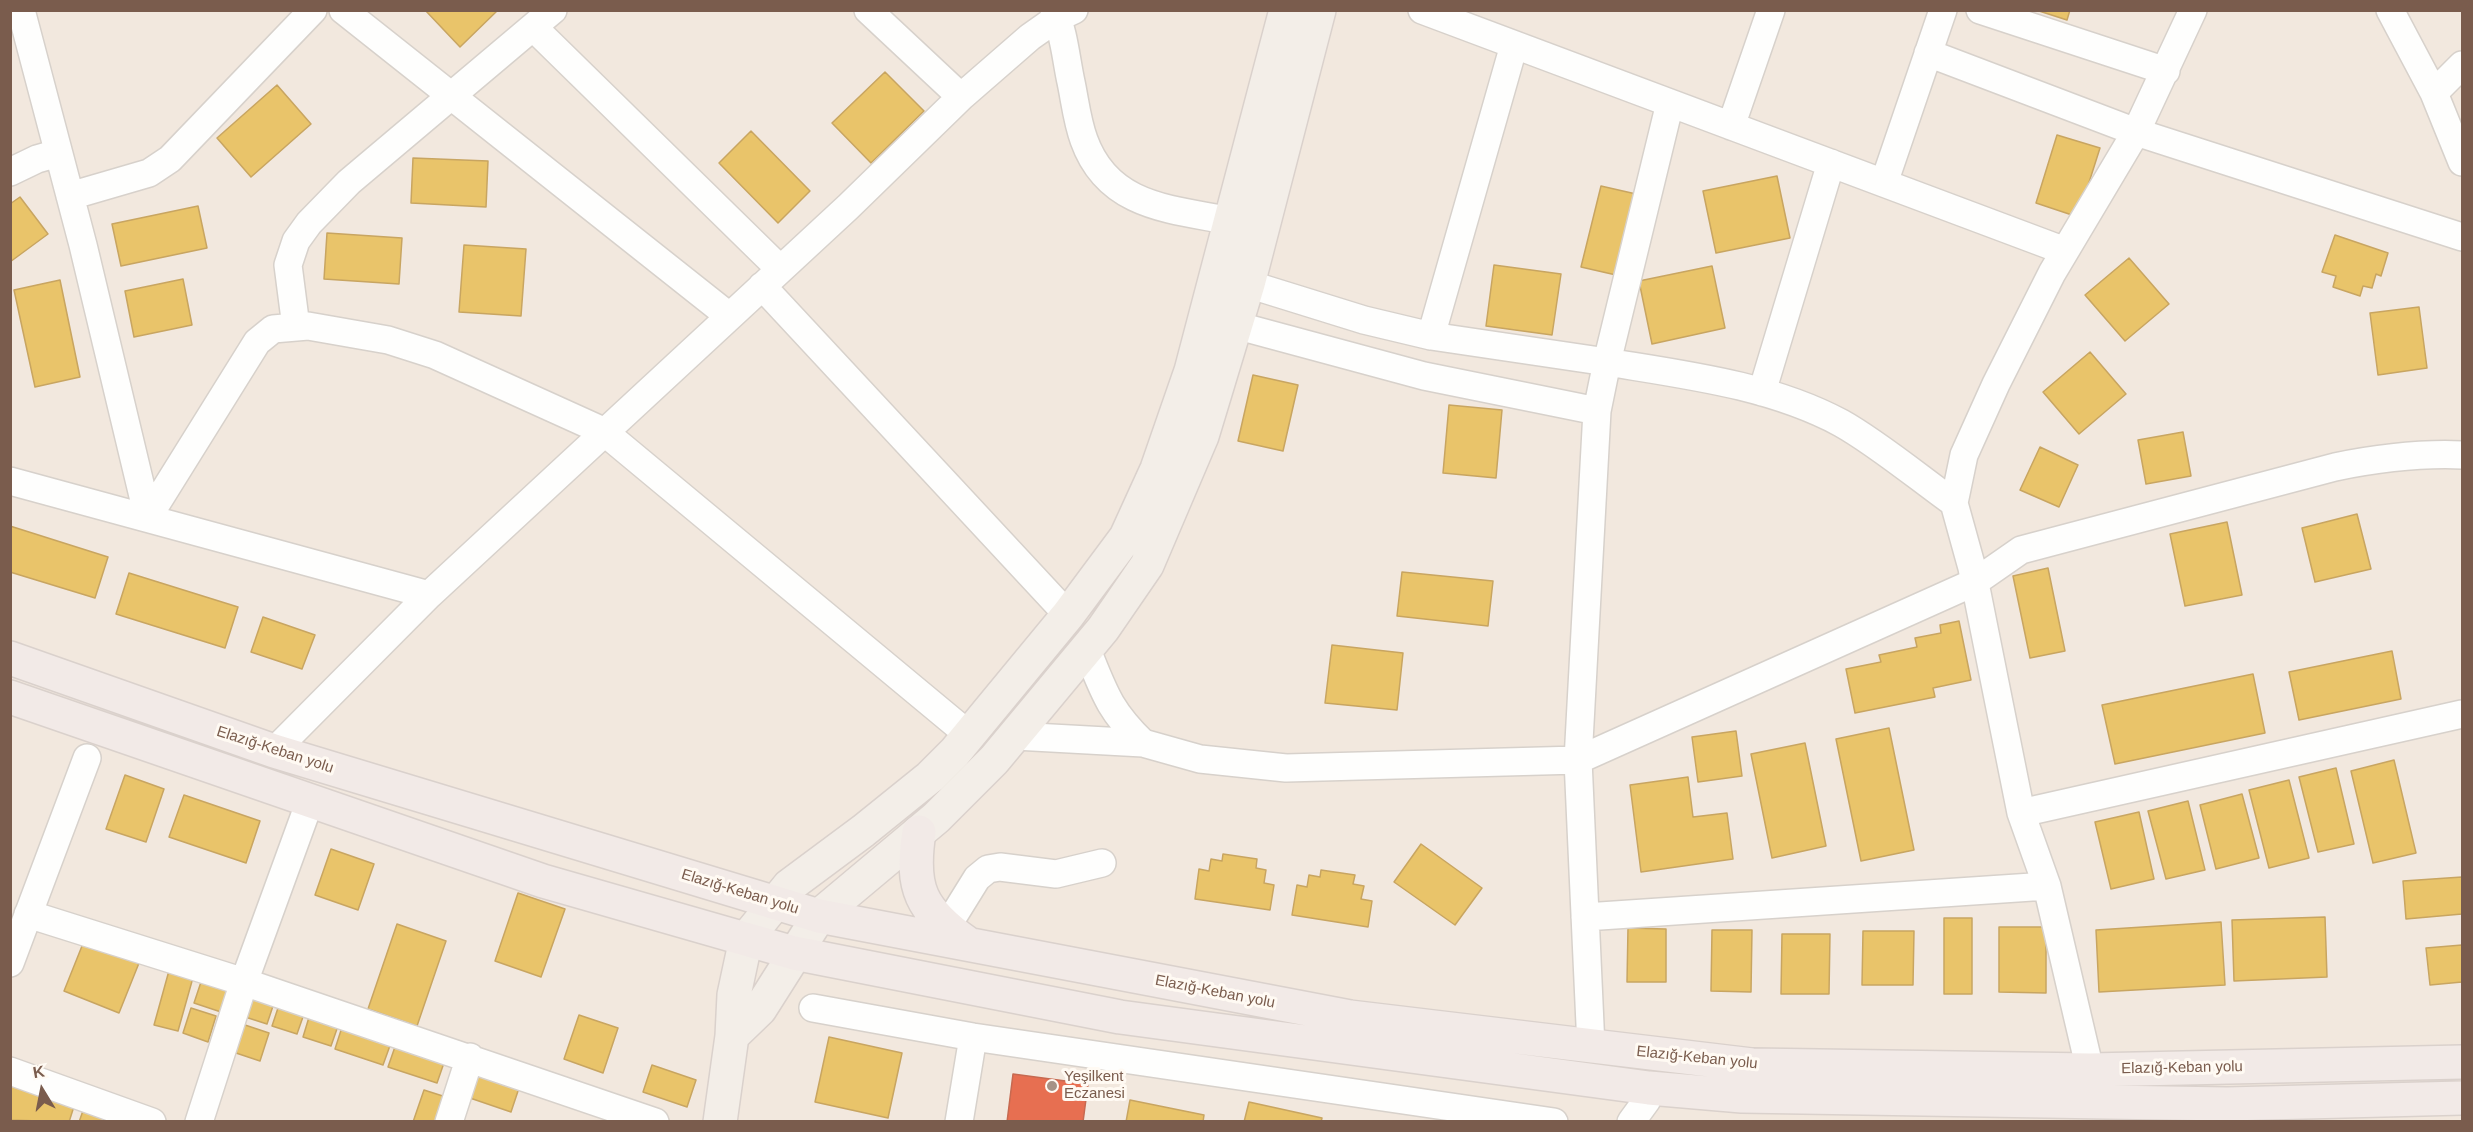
<!DOCTYPE html>
<meta charset="utf-8">
<style>
body{margin:0}
#map{position:relative;width:2473px;height:1132px;overflow:hidden;background:#f9f5f0;font-family:Arial,sans-serif}
canvas{display:block}
.frame{position:absolute;inset:0;border:12px solid #7a5c4d;pointer-events:none}
.north{position:absolute;left:12px;top:1060px;width:60px;height:60px;-webkit-text-stroke:4px #fffaf3;paint-order:stroke;rotate:350deg;font-size:16px;font-weight:700;line-height:24px;text-align:center;color:#7a5c4d}
.north::after{content:'';display:block;margin:auto;width:21px;height:27px;background:#7a5c4d;clip-path:polygon(50% 0,100% 100%,50% 72%,0 100%)}
</style>
<div id="map">
<canvas width="2473" height="1132"></canvas>
<div class="frame"></div>
<div class="north">K</div>
</div>
<script>
const c = document.querySelector('canvas').getContext('2d');
c.lineJoin = 'round';
function paint(path, color) {
  c.fillStyle = color;
  c.fill(path, 'evenodd');
}
function trace(path, color, width, dash) {
  c.strokeStyle = color;
  c.lineWidth = width;
  c.lineCap = dash ? 'butt' : 'round';
  c.setLineDash(dash || []);
  c.stroke(path);
}
function drawText(font, color, halo, rows, align = 'center') {
  c.font = font + ' Arial,sans-serif';
  c.lineWidth = 6;
  c.setLineDash([]);
  c.textBaseline = 'middle';
  c.strokeStyle = halo;
  c.fillStyle = color;
  for (const [text, x, y, turn = 0] of rows) {
    c.save();
    c.translate(x, y);
    c.rotate((+turn || 0) * Math.PI / 180);
    c.textAlign = isNaN(turn) ? turn : align;
    if (halo) c.strokeText(text, 0, 0);
    c.fillText(text, 0, 0);
    c.restore();
  }
}
paint(new Path2D(`
 M11,11H2462V1121H11Z`), '#f2e8de');
const homes = new Path2D(`
 M425,10H498L460,47Z
 M2036,10H2070L2067,20Z
 M885,72L924,111L871,163L832,123Z
 M277,85L311,124L251,177L217,138Z
 M751,131L810,191L778,223L719,163Z
 M2057,135L2100,148L2078,217L2036,203Z
 M413,158L488,161L486,207L411,203Z
 M1777,176L1790,238L1716,253L1703,191Z
 M1601,186L1636,194L1616,275L1581,267Z
 M20,197L48,234L10,262V204Z
 M198,206L207,248L121,266L112,224Z
 M327,233L402,238L399,284L324,279Z
 M2335,235L2388,253L2381,276L2376,274L2372,288L2363,286L2360,296L2333,287L2336,276L2322,272Z
 M464,245L526,249L521,316L459,312Z
 M2129,258L2169,304L2125,341L2085,295Z
 M1494,265L1561,274L1552,335L1486,326Z
 M1712,266L1725,328L1652,344L1639,281Z
 M183,279L192,325L134,337L125,291Z
 M60,280L80,377L35,387L14,290Z
 M2419,307L2427,368L2378,375L2370,313Z
 M2090,352L2126,394L2079,434L2043,392Z
 M1253,375L1298,385L1283,451L1238,441Z
 M1449,405L1502,410L1496,478L1443,473Z
 M2183,432L2191,476L2146,484L2138,440Z
 M2040,447L2078,465L2059,507L2020,490Z
 M2357,514L2371,569L2315,582L2302,528Z
 M2227,522L2242,595L2185,606L2170,534Z
 M10,526L108,557L95,598L10,572Z
 M2048,568L2065,651L2030,658L2013,576Z
 M1402,572L1493,581L1488,626L1397,616Z
 M129,573L238,607L225,648L116,614Z
 M263,617L315,635L302,669L251,652Z
 M1959,621L1971,680L1933,688L1935,697L1855,713L1846,669L1881,662L1879,655L1917,647L1915,638L1941,633L1940,625Z
 M1332,645L1403,653L1397,710L1325,703Z
 M2392,651L2401,699L2299,720L2289,672Z
 M2253,674L2265,733L2115,764L2102,705Z
 M1889,728L1914,850L1861,861L1836,739Z
 M1736,731L1742,776L1698,782L1692,737Z
 M1805,743L1826,846L1772,858L1751,754Z
 M2394,760L2416,853L2373,863L2351,771Z
 M2336,768L2354,844L2318,852L2299,777Z
 M125,775L164,789L146,842L106,829Z
 M1688,777L1693,817L1727,813L1733,859L1641,872L1630,785Z
 M2289,780L2309,858L2269,868L2249,790Z
 M2242,794L2259,858L2216,869L2200,805Z
 M184,795L260,821L246,863L169,837Z
 M2188,801L2205,870L2166,879L2148,811Z
 M2139,812L2154,879L2111,889L2095,822Z
 M1421,844L1482,888L1455,925L1394,882Z
 M331,849L374,864L358,910L315,895Z
 M1223,854L1257,859L1256,868L1266,870L1264,883L1274,885L1270,910L1195,899L1199,869L1209,871L1211,859L1222,861Z
 M1321,870L1355,875L1353,884L1364,886L1361,899L1372,901L1368,927L1292,915L1297,885L1307,887L1309,875L1320,877Z
 M2462,877V914L2406,919L2403,881Z
 M518,893L565,909L541,977L495,961Z
 M2325,917L2327,977L2234,981L2232,920Z
 M1944,918H1972V994H1944Z
 M2221,922L2225,985L2099,992L2096,930Z
 M397,924L446,941L417,1026L368,1009Z
 M1999,927H2046V993L1999,992Z
 M1628,928L1666,929V982H1627Z
 M1712,930H1752L1751,992L1711,991Z
 M1863,931H1914L1913,985H1862Z
 M1782,934H1830L1829,994H1781Z
 M86,936L141,958L119,1013L64,991Z
 M2462,945V982L2430,985L2426,948Z
 M170,967L194,974L178,1031L154,1025Z
 M203,976L230,985L221,1012L194,1003Z
 M247,991L275,1000L267,1024L239,1015Z
 M280,1002L305,1011L297,1034L272,1026Z
 M191,1008L216,1016L208,1042L183,1033Z
 M310,1014L339,1023L331,1046L303,1037Z
 M579,1015L618,1028L603,1073L564,1059Z
 M236,1022L269,1033L260,1061L227,1050Z
 M343,1024L392,1040L383,1065L335,1049Z
 M829,1037L902,1053L888,1118L815,1102Z
 M397,1041L446,1057L437,1083L388,1067Z
 M652,1065L696,1080L687,1107L643,1092Z
 M475,1073L519,1088L511,1112L467,1097Z
 M10,1078L76,1100L69,1122L10,1120Z
 M424,1090L449,1098L441,1122H413Z
 M1130,1100L1204,1115L1203,1122H1126Z
 M1249,1102L1322,1118L1321,1122H1244Z
 M85,1105L135,1122H79Z`);
paint(homes, '#e9c46a');
trace(homes, '#c8a561', 1.5);
const shops = new Path2D(`
 M1013,1074L1088,1084L1083,1122H1007Z`);
paint(shops, '#e76f51');
trace(shops, '#c66950', 1.5);
const minor = new Path2D(`
 M21,10L83,245L148,517
 M343,10L729,316
 M868,10L961,97
 M1054,10C1064,32 1066,59 1071,82C1075,101 1077,121 1084,140C1108,207 1170,209 1231,221
 M1422,10L2065,251
 M1980,10L2166,71
 M2390,10L2434,93L2462,162
 M534,28L780,269
 M1928,53L2136,132L2462,237
 M2434,93L2462,65
 M1731,126L1771,10
 M10,172L37,159L58,153
 M1884,183L1943,10
 M70,196L149,173L170,159L313,10
 M1248,284L1364,320L1431,336L1607,362L1670,103
 M762,286L1068,615
 M1235,325L1424,376L1597,411
 M296,327L288,265L296,241L309,223L349,182L553,10
 M1431,336L1514,45
 M1762,392L1831,163
 M10,481L429,595
 M148,517L257,342L273,329L308,326L388,340L435,355L603,431L969,735
 M1015,736L1143,743C1109,710 1104,692 1087,650
 M1143,743L1200,759L1286,768L1578,760L1975,582L2021,550L2335,467C2379,458 2418,453 2462,455
 M274,751L429,595L848,207L961,97L1030,37L1057,18L1074,10
 M2021,813L2462,714
 M28,914L244,982L655,1122
 M1585,917L2047,886
 M946,928L977,878L988,869L1000,867L1056,874L1102,863
 M10,963L87,758
 M813,1008L973,1037L1554,1122
 M1591,1047L1578,760L1597,411L1607,362C1686,375 1770,385 1841,423C1877,443 1919,478 1954,503
 M2090,1070L2047,886L2021,813L1972,568L1954,503L1964,455L1996,384L2052,273L2136,132L2193,10
 M10,1071L152,1122
 M199,1122L244,982L310,801
 M449,1122L470,1057
 M959,1122L973,1037
 M1631,1122L1647,1100L1649,1088`);
const major = new Path2D(`
 M732,1036L760,1009L819,916L936,818L994,760L1103,629L1147,565L1202,436L1248,284L1319,10
 M720,1122L732,1036L734,995L746,939L789,886L863,831L930,777L955,752L1068,615L1126,537L1157,469L1191,371L1286,10`);
const highway = new Path2D(`
 M10,658L274,751L819,916L1350,1017L1752,1065L2090,1070L2462,1062
 M10,697L543,881L794,953L1120,1017L1649,1088L1742,1096L2227,1104L2462,1098
 M919,832C910,889 921,910 967,943`);
trace(minor, '#d7d1cb', 30);
trace(major, '#dad1cc', 36);
trace(highway, '#dad1cc', 36);
trace(minor, '#fefefd', 27);
trace(major, '#f3eee8', 33);
trace(highway, '#f2eae7', 33);
for (const [x, y, r, color] of [
 [1052,1086,6,"#a69286"]
]) {
  const dot = new Path2D();
  dot.arc(x, y, r, 0, 2 * Math.PI);
  c.fillStyle = color;
  c.fill(dot);
  trace(dot, '#fffaf3', 2);
}
drawText('15px', '#7a5c4d', '#fffaf3', [
 ["Elazığ-Keban yolu",275,750,18],
 ["Elazığ-Keban yolu",740,892,17],
 ["Elazığ-Keban yolu",1215,992,11],
 ["Elazığ-Keban yolu",1697,1058,6],
 ["Elazığ-Keban yolu",2182,1068,-1]
]);
drawText('15px', '#7a5c4d', '#fffaf3', [
 ["Yeşilkent",1064,1077],
 ["Eczanesi",1064,1094]
], 'left');
</script>
